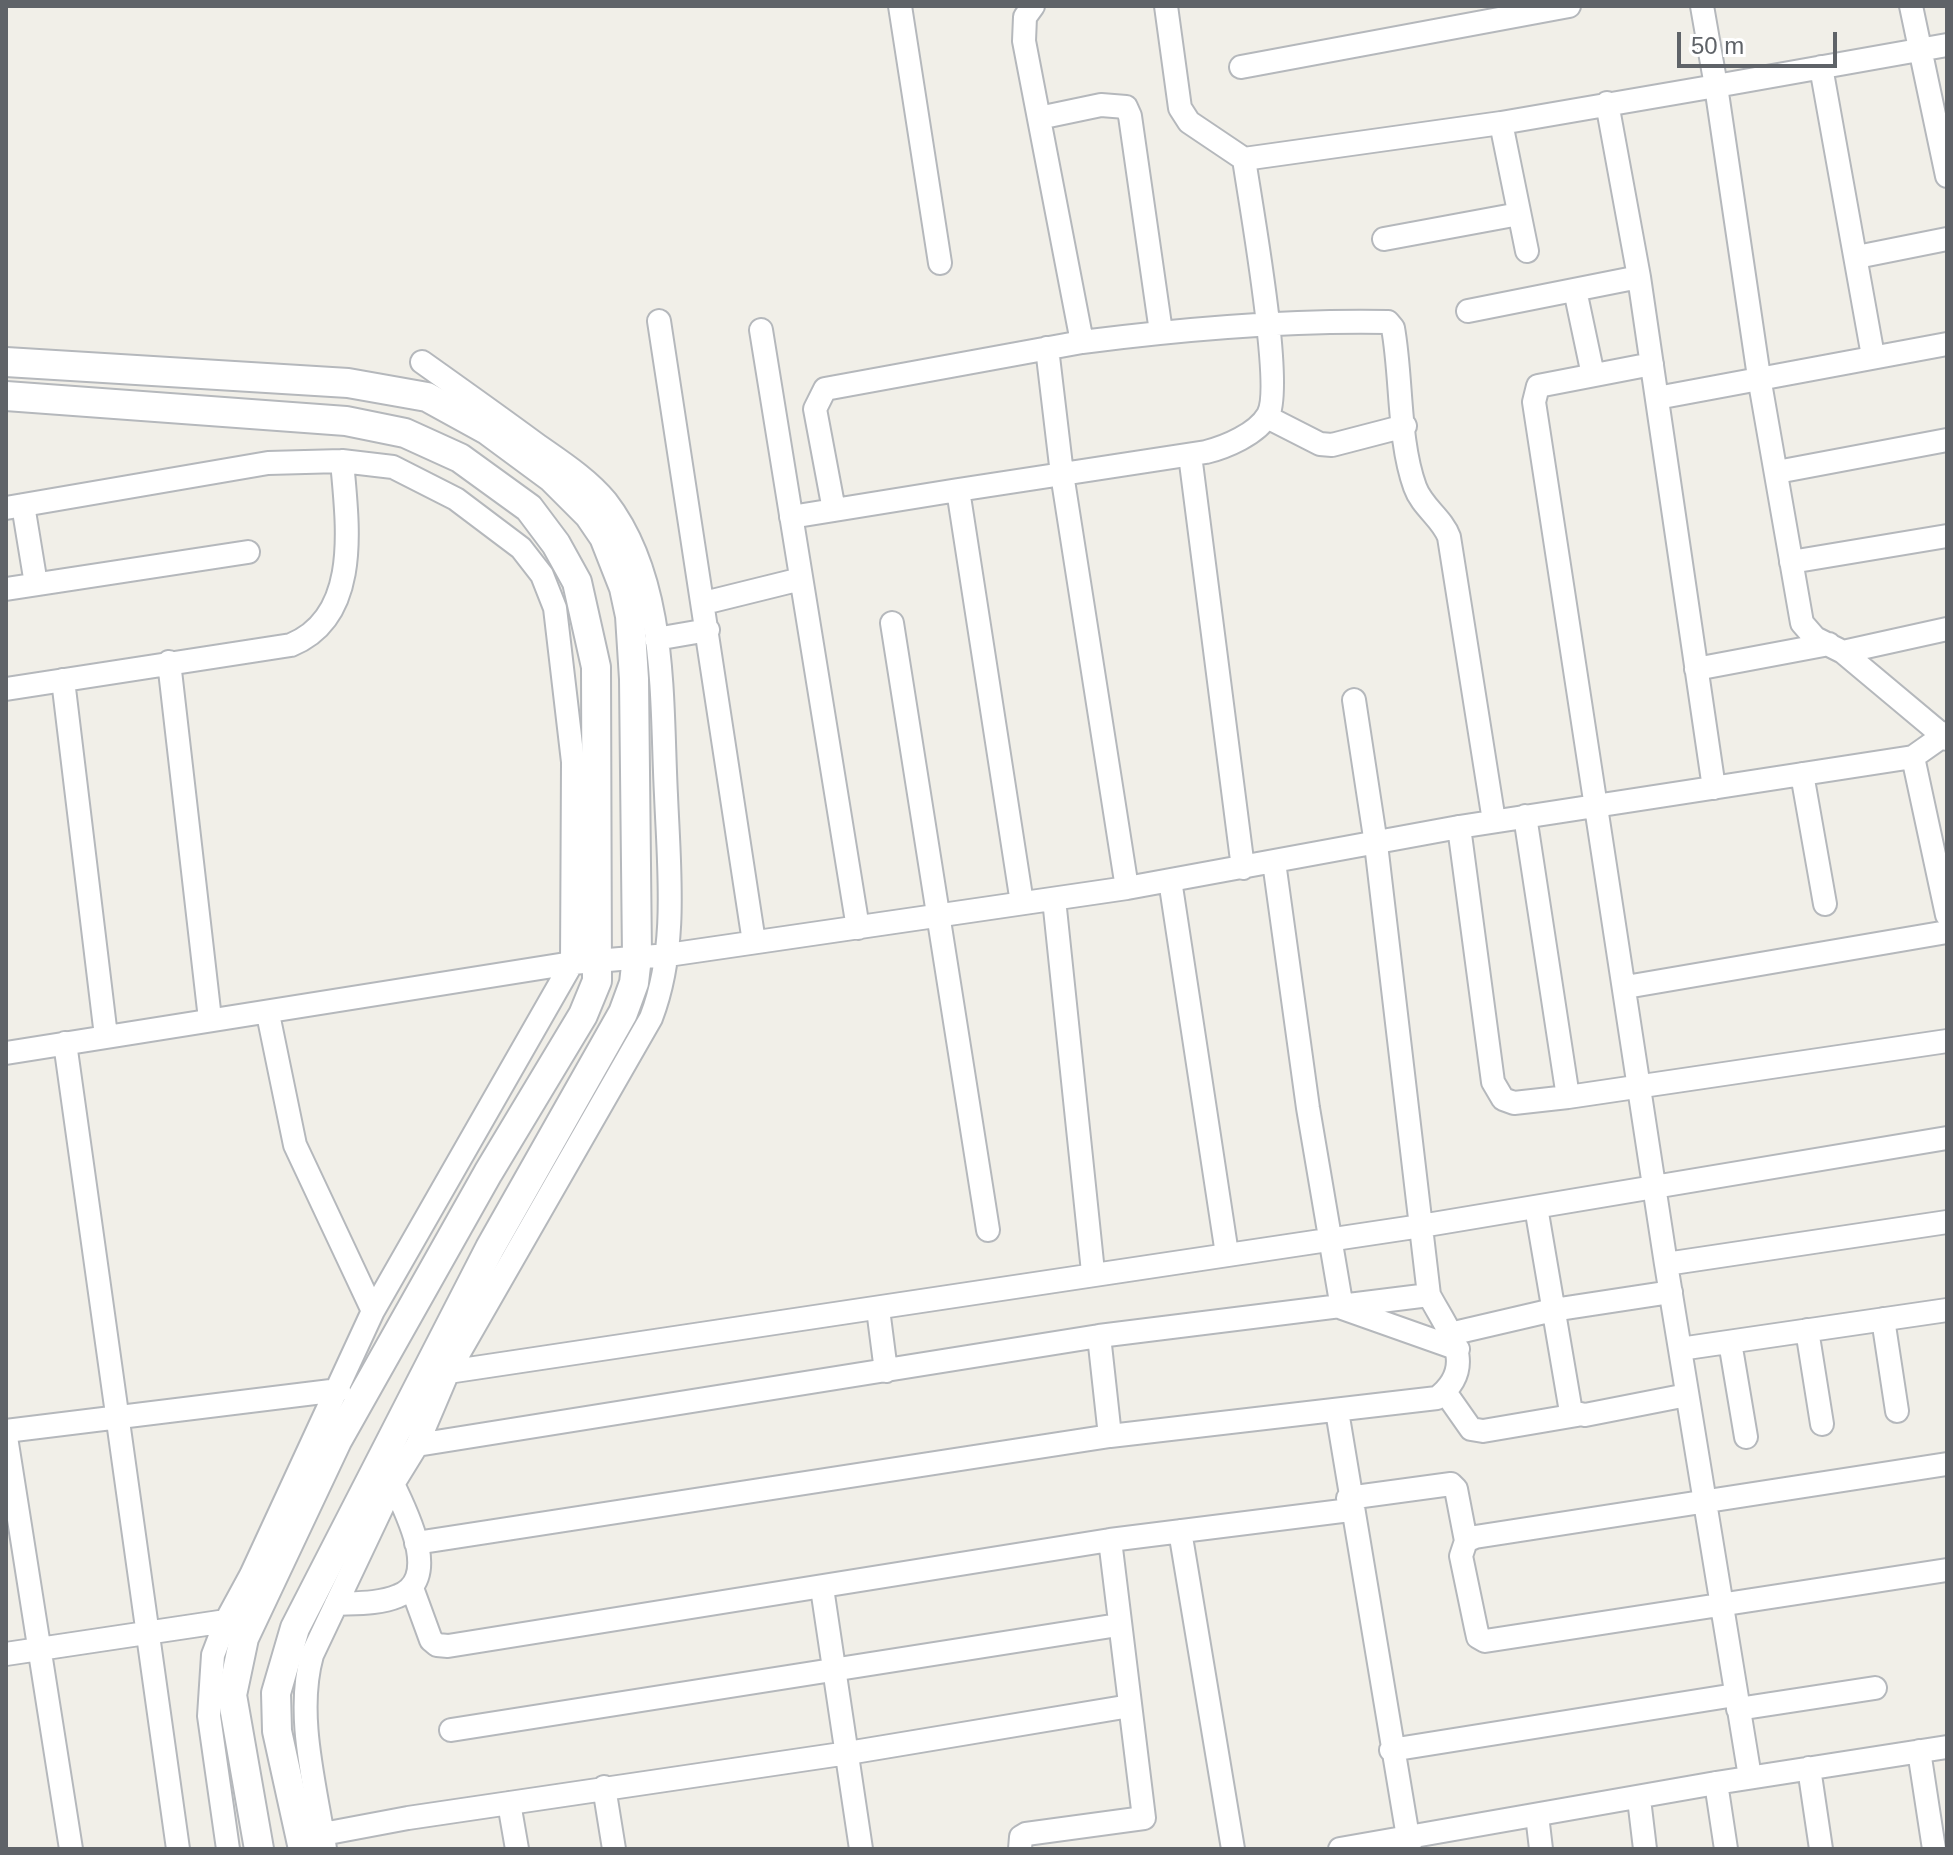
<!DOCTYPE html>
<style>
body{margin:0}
#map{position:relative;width:1953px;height:1855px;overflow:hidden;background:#f1efe8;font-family:Helvetica,sans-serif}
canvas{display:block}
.frame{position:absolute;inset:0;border:8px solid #5f6368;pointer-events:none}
.scale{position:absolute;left:1677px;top:32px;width:160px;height:36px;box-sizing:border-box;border:4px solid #5f6368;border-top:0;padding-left:10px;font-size:24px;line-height:28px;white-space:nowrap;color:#5f6368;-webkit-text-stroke:6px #fff;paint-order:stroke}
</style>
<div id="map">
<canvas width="1953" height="1855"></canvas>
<div class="frame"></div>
<div class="scale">50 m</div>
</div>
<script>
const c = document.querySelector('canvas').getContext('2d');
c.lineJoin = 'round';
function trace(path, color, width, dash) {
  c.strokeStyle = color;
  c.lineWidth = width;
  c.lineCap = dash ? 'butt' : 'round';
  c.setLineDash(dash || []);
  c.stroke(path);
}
const minor = new Path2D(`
 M900,6L940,263
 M1166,6L1180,108L1189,122L1244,159L1501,123L1716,86L1759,377L1802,623L1815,638L1843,652L1947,739
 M1702,6L1716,86L1947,45
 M1911,6L1947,176
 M1241,67L1569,6
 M1821,67L1873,356
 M1607,103L1639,277L1714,788
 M1039,118L1101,105L1126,107L1130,116L1161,332
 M1501,123L1527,251
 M1384,239L1519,214
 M1857,257L1947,239
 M1575,290L1593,375
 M1468,311L1639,277
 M659,321L754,942
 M761,330L858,928
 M1082,342C1183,329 1286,320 1388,322L1393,328C1402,378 1398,440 1415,487C1422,507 1442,518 1449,537L1494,821
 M1047,348L1062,474L1127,888
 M1652,364L1538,386L1534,402L1666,1264L1750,1777
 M1657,398L1947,344
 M1267,417L1320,444L1332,445L1405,426
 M1190,455L1243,868
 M1777,472L1947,440
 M23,505L36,584
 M6,508L268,463L342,461L393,467L456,499L521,548L542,575L555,608L573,762L572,963L373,1311L251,1575L226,1621L213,1655L209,1716L228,1849
 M834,510L815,409L825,389L1082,342L1024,41L1025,17L1033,6
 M791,517L958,490
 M1791,562L1947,536
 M6,589L248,552
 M704,603L801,579
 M892,623L988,1230
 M656,639L708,630
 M1843,652L1947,629
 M169,662L210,1019
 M1696,669L1829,644
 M63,680L106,1036
 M6,689L291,645C362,616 347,522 342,461
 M1913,757L1947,915
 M1802,774L1825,904
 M1525,816L1568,1097
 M1459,827L1493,1082L1503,1099L1514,1103L1568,1097L1947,1041
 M1274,862L1308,1108L1342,1308L1458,1349
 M1170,880L1227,1254
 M1054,899L1093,1272
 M1022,903L958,490L1206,452C1226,447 1257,434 1268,415C1284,386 1250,201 1244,159
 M1626,987L1947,932
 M268,1014L295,1145L373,1311
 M65,1043L178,1849
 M6,1053L572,963L668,955L1127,888L1459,827L1913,757L1947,733
 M1536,1207L1571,1412L1585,1415L1687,1395
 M1666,1264L1947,1222
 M878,1309L886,1371
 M1883,1319L1897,1411
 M1807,1330L1822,1424
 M1450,1334L1553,1310L1671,1292
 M1099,1336L1110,1436
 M1730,1342L1746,1437
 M1680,1349L1947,1310
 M448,1372L1421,1226L1947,1138
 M1445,1392L1471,1429L1483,1431L1577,1415
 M1337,1411L1410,1849
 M6,1431L339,1390
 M6,1437L71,1849
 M417,1445L1099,1336L1429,1295L1376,844L1354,700
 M1947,1464L1475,1537L1466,1541L1461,1556L1476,1628L1478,1637L1485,1641L1947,1570
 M1348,1498L1451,1484L1456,1489L1466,1541
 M1180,1531L1233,1849
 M416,1543L1110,1436L1437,1398C1479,1366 1448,1331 1429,1295
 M412,1588L431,1640L437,1645L448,1646L1110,1540L1350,1510
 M822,1588L861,1849
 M336,1604C356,1603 379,1604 398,1596C442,1579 406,1512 393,1484
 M6,1654L226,1621
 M1738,1709L1875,1688
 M451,1730L1118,1625
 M1391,1750L1735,1695
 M1919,1751L1934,1849
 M1809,1768L1821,1849
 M1716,1783L1726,1849
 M604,1787L614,1849
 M1639,1799L1645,1849
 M509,1803L517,1849
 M1537,1815L1541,1849
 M323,1834L408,1818L848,1753L1130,1706
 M325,1849C316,1787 295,1716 312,1655L393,1484L417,1445L448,1372L651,1018C678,948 669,869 666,795C661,700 668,581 606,501C587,478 560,461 536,444C498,416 460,389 422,362
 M1020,1849L1021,1837L1026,1834L1144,1818L1110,1540
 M1340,1849L1716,1783L1947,1747`);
const tertiary = new Path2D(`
 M6,362L348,383L427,397L487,430L552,478L589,515L604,537L624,588L630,616L634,679L637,957L634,983L623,1013L490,1248L295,1628L276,1693L277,1731L303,1849
 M6,396L346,421L405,433L460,458L529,508L556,544L577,582L596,667L597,981L583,1015L488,1173L337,1441L244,1638L232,1695L259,1849`);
trace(minor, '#b5b8bc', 26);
trace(tertiary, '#b5b8bc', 32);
trace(minor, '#fff', 22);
trace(tertiary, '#fff', 28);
</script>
